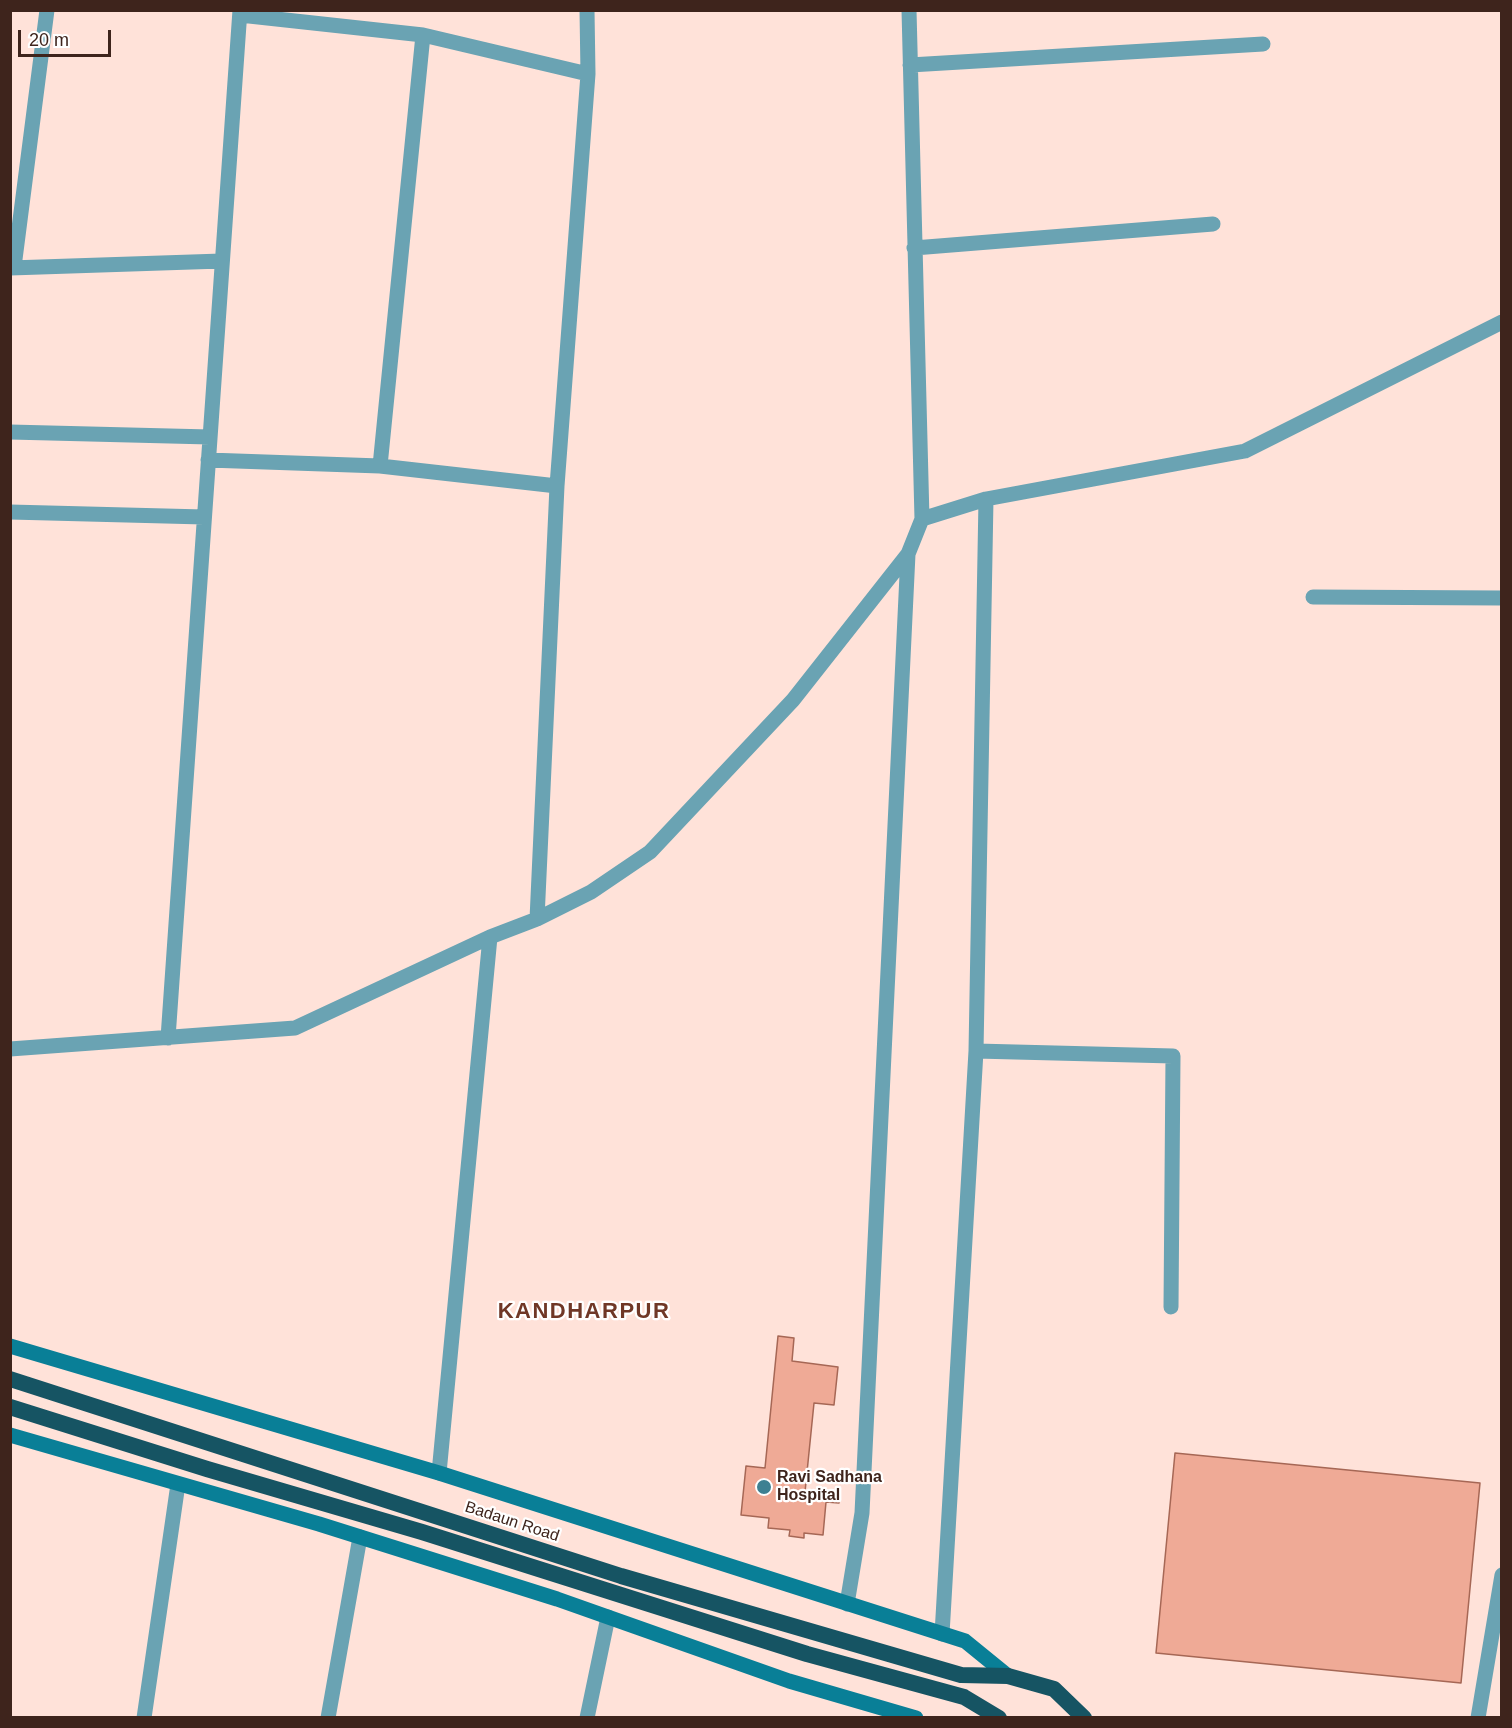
<!DOCTYPE html>
<style>
body{margin:0}
#map{position:relative;width:1512px;height:1728px;overflow:hidden;background:#ffe2d9;font-family:Arial,sans-serif}
canvas{display:block}
.frame{position:absolute;inset:0;border:12px solid #3e241c;pointer-events:none}
.scale{position:absolute;left:18px;top:30px;width:93px;height:27px;box-sizing:border-box;border:3px solid #3e241c;border-top:0;padding-left:8px;font-size:18px;line-height:21px;white-space:nowrap;color:#3e241c;-webkit-text-stroke:4px #fff;paint-order:stroke}
</style>
<div id="map">
<canvas width="1512" height="1728"></canvas>
<div class="frame"></div>
<div class="scale">20 m</div>
</div>
<script>
const c = document.querySelector('canvas').getContext('2d');
c.lineJoin = 'round';
function paint(path, color) {
  c.fillStyle = color;
  c.fill(path, 'evenodd');
}
function trace(path, color, width, dash) {
  c.strokeStyle = color;
  c.lineWidth = width;
  c.lineCap = dash ? 'butt' : 'round';
  c.setLineDash(dash || []);
  c.stroke(path);
}
function drawText(font, color, halo, rows, align = 'center') {
  c.font = font + ' Arial,sans-serif';
  c.lineWidth = 4.5;
  c.setLineDash([]);
  c.textBaseline = 'middle';
  c.strokeStyle = halo;
  c.fillStyle = color;
  for (const [text, x, y, turn = 0] of rows) {
    c.save();
    c.translate(x, y);
    c.rotate((+turn || 0) * Math.PI / 180);
    c.textAlign = isNaN(turn) ? turn : align;
    if (halo) c.strokeText(text, 0, 0);
    c.fillText(text, 0, 0);
    c.restore();
  }
}
const building = new Path2D(`
 M778,1336L794,1338L792,1361L838,1367L834,1405L814,1403L805,1492L839,1495V1503L826,1502L823,1535L804,1533V1538L789,1536L790,1530L768,1528L769,1518L741,1515L746,1466L765,1468Z
 M1175,1453L1480,1483L1461,1683L1156,1653Z`);
paint(building, '#efaa96');
trace(building, '#a66755', 1.5);
trace(new Path2D(`
 M587,10L588,74
 M909,10L922,519
 M240,15L423,35L588,74L557,486L537,919
 M910,65L1263,44
 M914,248L1213,224
 M14,267L47,10
 M10,268L222,261
 M10,432L210,437
 M208,460L380,466L557,486
 M380,466L423,35
 M10,512L204,517
 M1313,597L1502,598
 M168,1038L240,10
 M10,1049L295,1028L490,937L537,919L591,892L650,852L793,700L908,554L922,519L986,499L1245,451L1502,322
 M976,1051L1173,1056L1171,1307
 M439,1473L490,937
 M847,1604L862,1513L908,554
 M942,1634L976,1051L986,499
 M144,1718L178,1484
 M328,1718L360,1537
 M587,1718L608,1617
 M1478,1718L1502,1575`), '#6aa3b3', 15);
trace(new Path2D(`
 M10,1346L439,1473L965,1641L1008,1676
 M10,1435L319,1524L557,1599L789,1681L916,1718`), '#097f97', 15);
trace(new Path2D(`
 M10,1379L621,1576L961,1675L1008,1676L1054,1689L1084,1718
 M10,1407L207,1469L422,1532L807,1654L964,1697L999,1718`), '#165463', 16);
for (const [x, y, r, color] of [
 [764,1487,8,"#3e8092"]
]) {
  const dot = new Path2D();
  dot.arc(x, y, r, 0, 2 * Math.PI);
  c.fillStyle = color;
  c.fill(dot);
  trace(dot, '#fff', 2);
}
drawText('bold 16px', '#3e241c', '#fff', [
 ["Ravi Sadhana",777,1478],
 ["Hospital",777,1496]
], 'left');
drawText('16px', '#3e241c', '#fff', [
 ["Badaun Road",512,1522,18]
]);
c.letterSpacing = '1.5px';
drawText('bold 22px', '#703726', '#fff', [
 ["KANDHARPUR",584,1312]
]);
c.letterSpacing = '0px';
</script>
